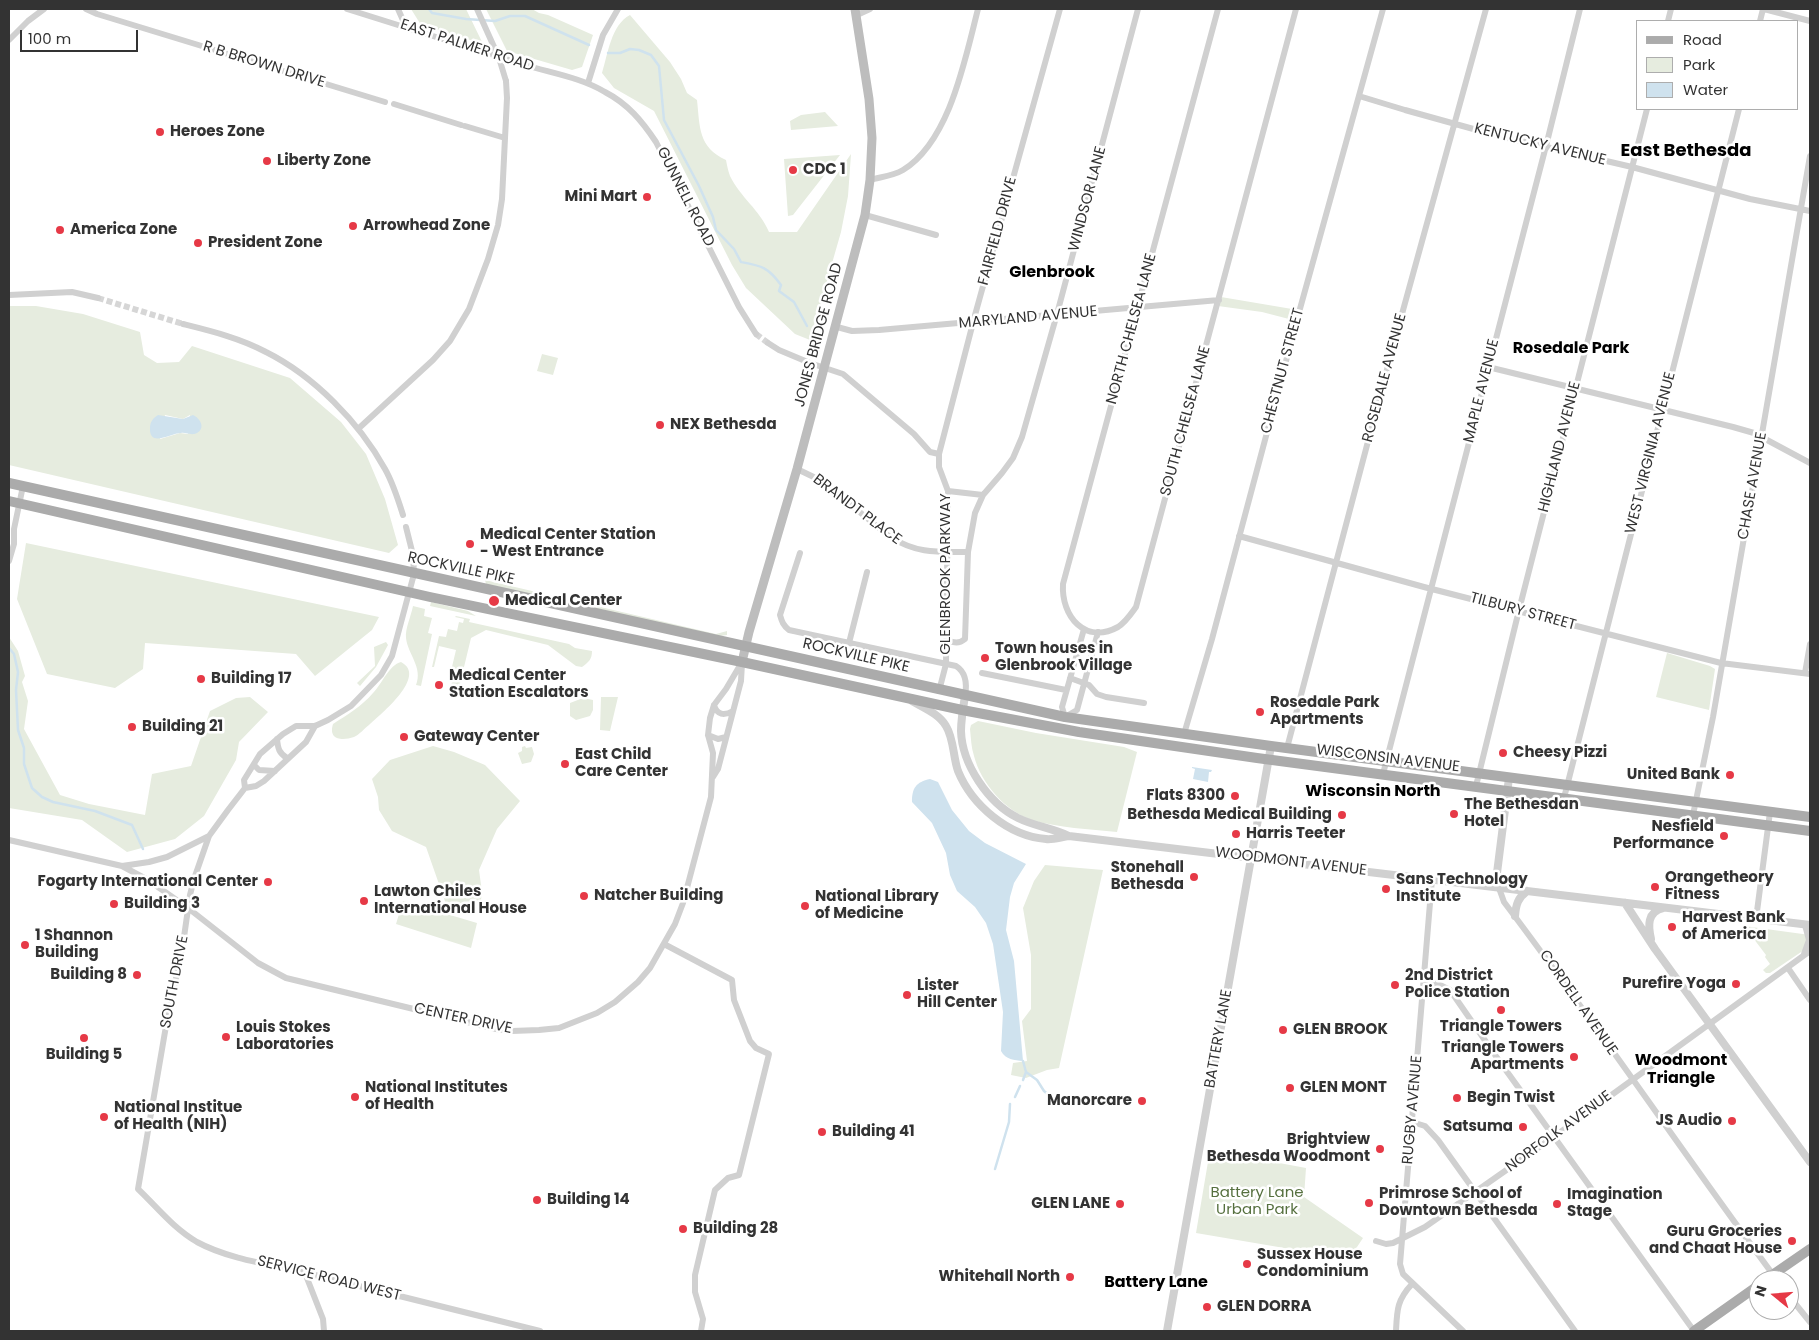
<!DOCTYPE html>
<style>
body{margin:0}
#map{position:relative;width:1819px;height:1340px;overflow:hidden;background:#fff;font-family:Poppins,sans-serif}
canvas{display:block}
.frame{position:absolute;inset:0;border:10px solid #333;pointer-events:none}
.legend{position:absolute;left:1636px;top:20px;width:162px;height:90px;box-sizing:border-box;background:#fff;border:1px solid #adadad;margin:0;padding:6px 9px;list-style:none;font-size:15px;color:#333}
.legend li{display:flex;align-items:center;gap:10px;height:25px}
.legend b{width:25px;border:1px solid #adadad}
.north{position:absolute;left:1749px;top:1270px;width:50px;height:50px;box-sizing:border-box;background:#fff;border:1px solid #adadad;border-radius:50%;rotate:287deg;font-size:14px;font-weight:700;line-height:20px;text-align:center;color:#333}
.north::after{content:'';display:block;margin:auto;width:18px;height:22px;background:#e63946;clip-path:polygon(50% 0,100% 100%,50% 72%,0 100%)}
.scale{position:absolute;left:20px;top:30px;width:118px;height:22px;box-sizing:border-box;border:2px solid #333;border-top:0;padding-left:6px;font-size:15px;line-height:18px;white-space:nowrap;color:#333;-webkit-text-stroke:4px #fff;paint-order:stroke}
</style>
<div id="map">
<canvas width="1819" height="1340"></canvas>
<div class="frame"></div>
<ul class="legend">
<li><b style="height:6px;background:#ababab"></b>Road</li>
<li><b style="height:14px;background:#e6ecdf"></b>Park</li>
<li><b style="height:14px;background:#cfe2ee"></b>Water</li>
</ul>
<div class="north">N</div>
<div class="scale">100 m</div>
</div>
<script>
const c = document.querySelector('canvas').getContext('2d');
c.lineJoin = 'round';
function paint(path, color) {
  c.fillStyle = color;
  c.fill(path, 'evenodd');
}
function trace(path, color, width, dash) {
  c.strokeStyle = color;
  c.lineWidth = width;
  c.lineCap = dash ? 'butt' : 'round';
  c.setLineDash(dash || []);
  c.stroke(path);
}
function drawText(font, color, halo, rows, align = 'center') {
  c.font = font + ' Poppins,sans-serif';
  c.lineWidth = 5;
  c.setLineDash([]);
  c.textBaseline = 'middle';
  c.strokeStyle = halo;
  c.fillStyle = color;
  for (const [text, x, y, turn = 0] of rows) {
    c.save();
    c.translate(x, y);
    c.rotate((+turn || 0) * Math.PI / 180);
    c.textAlign = isNaN(turn) ? turn : align;
    if (halo) c.strokeText(text, 0, 0);
    c.fillText(text, 0, 0);
    c.restore();
  }
}
paint(new Path2D(`
 M411,9H466L483,44L421,25Z
 M486,9H532L539,13L548,15L593,35L582,67L572,70L507,51Z
 M630,15L670,62L681,79L687,93L697,100C700,127 698,147 726,160C727,165 728,171 730,176C740,197 760,210 769,232H797L851,154L848,196L841,232L810,340L795,334L746,288L732,265L654,111L614,88L602,73C608,54 611,25 630,15Z
 M825,112L838,126L791,130L790,121L801,115Z
 M840,155L793,215L788,216L784,159Z
 M1221,297L1292,309L1289,319L1262,312L1218,306Z
 M9,306H36L83,314L140,332L144,355L157,363L179,362L192,346L290,378L341,422L366,454L385,499L398,545L389,553L9,465ZM165,415L183,419L190,415L188,434L180,433L160,439Z
 M542,354L558,358L553,375L537,371Z
 M26,543L379,617L372,630L315,676L296,654L145,643L143,669L115,688L47,674L17,599Z
 M485,580L716,634L727,631V635L720,636L486,584Z
 M431,602L468,611L476,616L430,606Z
 M413,606L425,609L424,616L432,618L428,633L432,634L421,686L416,685C423,667 408,655 406,638C405,629 411,616 413,606Z
 M456,616L470,619L469,622L569,644L575,648L592,651C592,659 589,662 582,667L576,666L548,645L486,630L471,638L458,692L450,690L454,674L451,671L456,650L439,646L434,667H432L439,636L446,637L448,629L457,631L459,622L463,623L464,619L455,617Z
 M9,637L18,651L25,676L22,682L28,701L24,729L60,795L89,804L145,815L152,774L191,766L210,711L236,698L250,697L268,712L239,742L236,760L204,816L175,839L127,852L82,820L9,808Z
 M386,642L388,645L376,667L360,686L357,683L375,666L374,647Z
 M1667,653L1710,666L1715,669L1709,710L1656,697Z
 M401,662C428,676 381,714 369,725C365,728 359,735 354,737C342,741 328,740 333,724C347,715 362,706 373,693C382,684 389,665 401,662Z
 M601,697H618L610,731L600,730Z
 M583,698L593,700V710L590,716L576,720L570,716V703Z
 M978,721L1036,733L1124,747L1137,752L1117,832C1089,829 1059,828 1032,820C1005,811 981,783 974,756C971,747 971,738 970,729L971,725Z
 M433,746L454,752L485,765L520,801L497,829L479,870L482,892L480,908L462,913L447,907L426,847L392,831L379,810L378,797L372,779L390,760Z
 M525,746L526,748L532,747L534,754L531,762L522,764L518,753L522,751V747Z
 M1045,865L1103,870L1059,1068L1047,1070L1026,1078L1011,1075L1013,1063L1027,1061L1022,1021L1031,1009V955L1023,908L1034,881Z
 M403,901L477,923L471,948L396,924Z
 M1744,926L1810,935V946L1770,973H1766L1763,970L1770,964L1765,957L1766,955Z
 M1210,1150L1306,1168L1304,1197L1363,1238L1349,1259L1196,1233Z`), '#e6ecdf');
paint(new Path2D(`
 M158,415L183,419L193,415C200,418 206,428 197,433C191,436 186,432 181,433C171,433 149,448 150,428C150,422 153,418 158,415Z
 M1192,767L1212,770L1211,772H1209L1208,782L1193,779L1195,769L1192,768Z
 M930,779L938,782L952,810L969,831L985,843L1026,864L1014,883L1010,897L1006,930L1014,961L1023,1061C1014,1060 1006,1060 1001,1051L1003,1012L993,944L986,923L975,907L957,891L950,875L946,853L932,823L912,802C912,788 916,782 930,779Z`), '#cfe2ee');
trace(new Path2D(`
 M429,9L432,13L466,19L495,21L510,16H525L589,45
 M608,53H620L630,49L639,50L651,55L659,66L664,120L699,186L713,217L716,230L734,249L741,262C762,266 768,267 781,285L779,291L794,302L807,326
 M9,648L14,654L18,672L16,690L18,730L24,748V764L32,788L42,797L53,802L95,811L132,825L143,849
 M1023,1061L1026,1072L1037,1080L1044,1091L1051,1097L1069,1103
 M1023,1080L1026,1072
 M1015,1097L1020,1086
 M995,1169L1009,1122L1010,1104`), '#cfe2ee', 2.5);
trace(new Path2D(`
 M98,298L183,324
 M756,334L768,343`), '#d6d6d6', 6, [6, 3]);
trace(new Path2D(`
 M86,9L97,14L385,102
 M347,9C406,27 464,46 522,64C550,73 580,77 605,92C628,104 642,121 656,142L739,307L756,334
 M398,9L406,27
 M1218,9L1063,584C1061,616 1085,645 1118,627C1126,622 1131,614 1136,607L1296,9
 M1764,9L1810,21
 M857,15L870,9
 M1668,21L1671,9
 M1760,21L1763,9
 M9,40L28,21L44,9
 M588,83L603,35L618,9
 M1359,96L1405,110L1495,135L1632,167L1750,199L1810,211
 M394,104L461,125
 M465,126L505,138
 M870,180C880,177 893,176 903,170C950,141 965,59 978,9
 M865,215L936,235
 M9,295L72,292L98,298
 M183,324C211,331 240,338 266,352C314,376 359,422 385,469C393,483 398,499 403,515
 M837,327L852,331L879,330L1219,300
 M768,343L779,350L810,363L843,374L914,434L930,452L939,454V467L948,491L946,664L939,691
 M1488,367L1733,427L1754,433L1810,463
 M358,429L433,360L450,341L469,309L488,259L498,225L502,199L505,138L507,98L506,81
 M939,454L975,315L1060,9
 M797,469L822,481L890,537C918,554 937,552 968,552
 M948,491L983,495
 M1239,536L1424,587L1721,663L1810,674
 M800,553L780,615C782,622 783,625 789,630L956,666C967,673 967,685 965,696
 M9,561L14,544V529L23,486
 M1084,629L1062,707L1065,717L1077,710L1098,632
 M947,640C954,643 959,644 965,639L968,552L975,513L983,495L1002,473L1013,458L1022,437L1057,314L1138,9
 M849,643L867,572
 M982,673L1066,690
 M1805,673L1810,644
 M1070,678L1089,685L1097,694L1106,697L1144,703
 M714,705C717,715 724,716 733,711
 M315,726L306,742L264,781L256,786L245,788L228,810L209,836L194,879L190,895L183,944L166,1026L138,1189C157,1207 173,1228 197,1242C228,1259 272,1265 307,1273C385,1292 462,1312 540,1331
 M1184,734L1212,639L1298,316L1383,9
 M708,735L718,739L726,737
 M277,739C278,749 279,753 287,758
 M1287,748L1394,343L1486,9
 M254,765L259,770L275,771
 M1383,774L1546,146L1580,9
 M713,777L718,769L741,681L742,663
 M1476,786L1519,610L1647,109
 M245,788L244,780L260,754L283,734L296,726H315L328,720L351,706L381,675L392,656L414,574L413,555L406,527
 M1564,798L1739,109
 M1693,815L1713,717L1810,156
 M9,840L122,866L148,880L188,908L258,963L286,978L496,1029L512,1031L539,1030L559,1028L597,1013L615,1002L638,982L650,968L675,924L683,903L711,797L713,753L708,735L710,718L714,705L726,689L742,662
 M122,866L149,862L167,857L209,836
 M1432,879L1400,1264L1403,1274L1463,1331
 M1499,888L1504,902C1598,1026 1684,1155 1777,1280
 M1756,919L1770,812
 M664,944L732,980L734,1000L750,1041L756,1048L769,1054L739,1175L728,1178L715,1190L695,1275V1292L703,1319L701,1331
 M1804,954L1809,940L1805,925
 M1788,968L1810,1000
 M1424,982L1438,984L1450,990L1500,1062L1694,1331
 M1412,1122L1425,1126L1438,1140L1575,1331
 M1376,1241L1386,1244L1393,1243L1425,1227L1555,1136L1810,951
 M305,1273L323,1319L324,1331
 M1789,1296L1810,1322
 M1396,1331C1397,1310 1397,1300 1412,1284`), '#d0d0d0', 6);
trace(new Path2D(`
 M965,696C963,708 961,720 961,731C962,764 988,803 1018,818C1034,826 1052,828 1069,836
 M912,701C924,708 939,714 946,726C954,739 953,757 958,771C972,805 1008,836 1046,839C1053,840 1061,837 1069,836L1810,925
 M1499,888L1497,873L1509,778
 M1625,903L1655,949L1810,1162
 M1515,916C1516,904 1518,898 1527,891
 M1651,939C1648,926 1647,912 1663,908
 M1167,1331L1271,746`), '#d0d0d0', 8);
trace(new Path2D(`
 M742,662L749,632L797,469L865,215L870,180L872,138L869,99L855,9`), '#bdbdbd', 9);
trace(new Path2D(`
 M9,483L1065,717L1271,746L1810,817
 M9,501L430,597L742,662L962,710L1079,732L1257,758L1810,831
 M1765,1280L1810,1249
 M1694,1331L1759,1285`), '#ababab', 10);
trace(new Path2D(`
 M477,9L499,58L506,81`), '#d0d0d0', 6);
for (const [x, y, r, color] of [
 [160,132,5,"#e63946"],
 [267,161,5,"#e63946"],
 [793,170,5,"#e63946"],
 [647,197,5,"#e63946"],
 [353,226,5,"#e63946"],
 [60,230,5,"#e63946"],
 [198,243,5,"#e63946"],
 [660,425,5,"#e63946"],
 [470,544,5,"#e63946"],
 [494,601,6,"#e63946"],
 [985,658,5,"#e63946"],
 [201,679,5,"#e63946"],
 [439,685,5,"#e63946"],
 [1260,712,5,"#e63946"],
 [132,727,5,"#e63946"],
 [404,737,5,"#e63946"],
 [1503,753,5,"#e63946"],
 [565,764,5,"#e63946"],
 [1730,775,5,"#e63946"],
 [1235,796,5,"#e63946"],
 [1454,814,5,"#e63946"],
 [1342,815,5,"#e63946"],
 [1236,834,5,"#e63946"],
 [1724,836,5,"#e63946"],
 [1194,877,5,"#e63946"],
 [268,882,5,"#e63946"],
 [1655,887,5,"#e63946"],
 [1386,889,5,"#e63946"],
 [584,896,5,"#e63946"],
 [364,901,5,"#e63946"],
 [114,904,5,"#e63946"],
 [805,906,5,"#e63946"],
 [1672,927,5,"#e63946"],
 [25,945,5,"#e63946"],
 [137,975,5,"#e63946"],
 [1736,984,5,"#e63946"],
 [1395,985,5,"#e63946"],
 [907,995,5,"#e63946"],
 [1501,1010,5,"#e63946"],
 [1283,1030,5,"#e63946"],
 [226,1037,5,"#e63946"],
 [84,1038,5,"#e63946"],
 [1574,1057,5,"#e63946"],
 [1290,1088,5,"#e63946"],
 [355,1097,5,"#e63946"],
 [1457,1098,5,"#e63946"],
 [1142,1101,5,"#e63946"],
 [104,1117,5,"#e63946"],
 [1732,1121,5,"#e63946"],
 [1523,1127,5,"#e63946"],
 [822,1132,5,"#e63946"],
 [1380,1149,5,"#e63946"],
 [537,1200,5,"#e63946"],
 [1369,1203,5,"#e63946"],
 [1120,1204,5,"#e63946"],
 [1557,1204,5,"#e63946"],
 [683,1229,5,"#e63946"],
 [1792,1241,5,"#e63946"],
 [1247,1264,5,"#e63946"],
 [1070,1277,5,"#e63946"],
 [1207,1307,5,"#e63946"]
]) {
  const dot = new Path2D();
  dot.arc(x, y, r, 0, 2 * Math.PI);
  c.fillStyle = color;
  c.fill(dot);
  trace(dot, '#fff', 2);
}
drawText('15px', '#333', '#fff', [
 ["EAST PALMER ROAD",467,46,18],
 ["R B BROWN DRIVE",264,65,17],
 ["KENTUCKY AVENUE",1540,145,14],
 ["GUNNELL ROAD",685,197,63],
 ["WINDSOR LANE",1088,199,-75],
 ["FAIRFIELD DRIVE",998,231,-75],
 ["MARYLAND AVENUE",1028,318,-5],
 ["NORTH CHELSEA LANE",1132,329,-75],
 ["JONES BRIDGE ROAD",819,335,-75],
 ["CHESTNUT STREET",1283,371,-75],
 ["ROSEDALE AVENUE",1385,378,-75],
 ["MAPLE AVENUE",1482,391,-76],
 ["SOUTH CHELSEA LANE",1186,421,-75],
 ["HIGHLAND AVENUE",1560,447,-76],
 ["WEST VIRGINIA AVENUE",1651,453,-76],
 ["CHASE AVENUE",1753,486,-80],
 ["BRANDT PLACE",857,510,37],
 ["ROCKVILLE PIKE",461,569,12],
 ["GLENBROOK PARKWAY",946,574,-90],
 ["TILBURY STREET",1523,612,15],
 ["ROCKVILLE PIKE",856,656,13],
 ["WISCONSIN AVENUE",1388,759,7],
 ["WOODMONT AVENUE",1291,862,7],
 ["SOUTH DRIVE",175,982,-79],
 ["CORDELL AVENUE",1578,1003,55],
 ["CENTER DRIVE",463,1019,12],
 ["BATTERY LANE",1219,1039,-80],
 ["RUGBY AVENUE",1413,1110,-85],
 ["NORFOLK AVENUE",1559,1132,-36],
 ["SERVICE ROAD WEST",329,1279,14]
]);
drawText('bold 15px', '#333', '#fff', [
 ["Heroes Zone",170,132],
 ["Liberty Zone",277,161],
 ["CDC 1",803,170],
 ["Mini Mart",637,197,"right"],
 ["Arrowhead Zone",363,226],
 ["America Zone",70,230],
 ["President Zone",208,243],
 ["NEX Bethesda",670,425],
 ["Medical Center Station",480,535],
 ["- West Entrance",480,552],
 ["Medical Center",505,601],
 ["Town houses in",995,649],
 ["Glenbrook Village",995,666],
 ["Medical Center",449,676],
 ["Station Escalators",449,693],
 ["Building 17",211,679],
 ["Rosedale Park",1270,703],
 ["Apartments",1270,720],
 ["Building 21",142,727],
 ["Gateway Center",414,737],
 ["Cheesy Pizzi",1513,753],
 ["East Child",575,755],
 ["Care Center",575,772],
 ["United Bank",1720,775,"right"],
 ["Flats 8300",1225,796,"right"],
 ["The Bethesdan",1464,805],
 ["Hotel",1464,822],
 ["Bethesda Medical Building",1332,815,"right"],
 ["Nesfield",1714,827,"right"],
 ["Performance",1714,844,"right"],
 ["Harris Teeter",1246,834],
 ["Stonehall",1184,868,"right"],
 ["Bethesda",1184,885,"right"],
 ["Orangetheory",1665,878],
 ["Fitness",1665,895],
 ["Sans Technology",1396,880],
 ["Institute",1396,897],
 ["Fogarty International Center",258,882,"right"],
 ["Lawton Chiles",374,892],
 ["International House",374,909],
 ["Natcher Building",594,896],
 ["National Library",815,897],
 ["of Medicine",815,914],
 ["Building 3",124,904],
 ["Harvest Bank",1682,918],
 ["of America",1682,935],
 ["1 Shannon",35,936],
 ["Building",35,953],
 ["Building 8",127,975,"right"],
 ["2nd District",1405,976],
 ["Police Station",1405,993],
 ["Purefire Yoga",1726,984,"right"],
 ["Lister",917,986],
 ["Hill Center",917,1003],
 ["Triangle Towers",1501,1027,"center"],
 ["Louis Stokes",236,1028],
 ["Laboratories",236,1045],
 ["GLEN BROOK",1293,1030],
 ["Triangle Towers",1564,1048,"right"],
 ["Apartments",1564,1065,"right"],
 ["Building 5",84,1055,"center"],
 ["National Institutes",365,1088],
 ["of Health",365,1105],
 ["GLEN MONT",1300,1088],
 ["Begin Twist",1467,1098],
 ["Manorcare",1132,1101,"right"],
 ["National Institue",114,1108],
 ["of Health (NIH)",114,1125],
 ["JS Audio",1722,1121,"right"],
 ["Satsuma",1513,1127,"right"],
 ["Building 41",832,1132],
 ["Brightview",1370,1140,"right"],
 ["Bethesda Woodmont",1370,1157,"right"],
 ["Primrose School of",1379,1194],
 ["Downtown Bethesda",1379,1211],
 ["Imagination",1567,1195],
 ["Stage",1567,1212],
 ["Building 14",547,1200],
 ["GLEN LANE",1110,1204,"right"],
 ["Building 28",693,1229],
 ["Guru Groceries",1782,1232,"right"],
 ["and Chaat House",1782,1249,"right"],
 ["Sussex House",1257,1255],
 ["Condominium",1257,1272],
 ["Whitehall North",1060,1277,"right"],
 ["GLEN DORRA",1217,1307]
], 'left');
drawText('15px', '#56703f', '#fff', [
 ["Battery Lane",1257,1193],
 ["Urban Park",1257,1210]
]);
drawText('bold 16px', '#000', '#fff', [
 ["Glenbrook",1052,273],
 ["Rosedale Park",1571,349],
 ["Wisconsin North",1373,792],
 ["Woodmont",1681,1061],
 ["Triangle",1681,1079],
 ["Battery Lane",1156,1283]
]);
drawText('bold 18px', '#000', '#fff', [
 ["East Bethesda",1686,151]
]);
</script>
